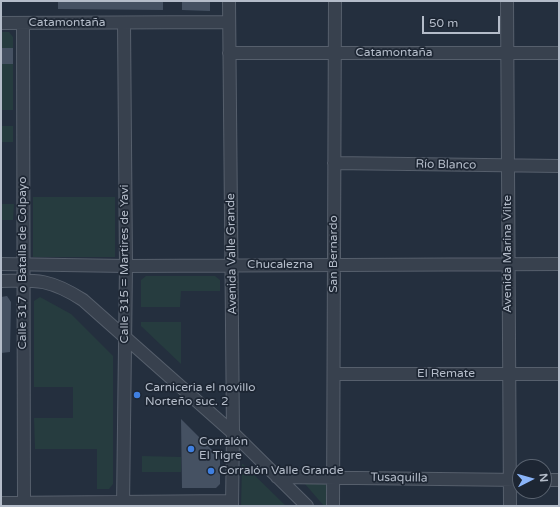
<!DOCTYPE html>
<meta charset="utf-8">
<style>
body{margin:0}
#map{position:relative;width:560px;height:507px;overflow:hidden;background:#242f3e;font-family:"Varela Round",sans-serif}
canvas{display:block}
.frame{position:absolute;inset:0;border:2px solid #b4bcc9;pointer-events:none}
.north{position:absolute;left:512px;top:459px;width:40px;height:40px;box-sizing:border-box;background:#1d2633;border:1px solid #59626f;border-radius:50%;rotate:84deg;font-size:11px;font-weight:700;line-height:16px;text-align:center;color:#b4bcc9}
.north::after{content:'';display:block;margin:auto;width:14px;height:18px;background:#8ab4f8;clip-path:polygon(50% 0,100% 100%,50% 72%,0 100%)}
.scale{position:absolute;left:422px;top:16px;width:78px;height:18px;box-sizing:border-box;border:2px solid #b4bcc9;border-top:0;padding-left:5px;font-size:12px;line-height:14px;white-space:nowrap;color:#b4bcc9;-webkit-text-stroke:3px #1d2633;paint-order:stroke}
</style>
<div id="map">
<canvas width="560" height="507"></canvas>
<div class="frame"></div>
<div class="north">N</div>
<div class="scale">50 m</div>
</div>
<script>
const c = document.querySelector('canvas').getContext('2d');
c.lineJoin = 'round';
function paint(path, color) {
  c.fillStyle = color;
  c.fill(path, 'evenodd');
}
function trace(path, color, width, dash) {
  c.strokeStyle = color;
  c.lineWidth = width;
  c.lineCap = dash ? 'butt' : 'round';
  c.setLineDash(dash || []);
  c.stroke(path);
}
function drawText(font, color, halo, rows, align = 'center') {
  c.font = font + ' "Varela Round",sans-serif';
  c.lineWidth = 3.5;
  c.setLineDash([]);
  c.textBaseline = 'middle';
  c.strokeStyle = halo;
  c.fillStyle = color;
  for (const [text, x, y, turn = 0] of rows) {
    c.save();
    c.translate(x, y);
    c.rotate((+turn || 0) * Math.PI / 180);
    c.textAlign = isNaN(turn) ? turn : align;
    if (halo) c.strokeText(text, 0, 0);
    c.fillText(text, 0, 0);
    c.restore();
  }
}
paint(new Path2D(`
 M1,32H9L13,37V48H1Z
 M13,63V110H1V64Z
 M1,126H13V142H1Z
 M33,197H115V257H33Z
 M1,204H14L13,220H1Z
 M146,276H215L220,280V291H181L180,307H141V280Z
 M40,297L71,314L113,356V484L109,489H97V449H35L34,418H73V387H34V301Z
 M141,322H181V364L141,326Z
 M142,456L181,457V472H142Z
 M242,464H243L286,506H241Z
 M305,484H325L327,486V506H324Z`), '#263c3f');
paint(new Path2D(`
 M58,1H163V10L58,9Z
 M182,1H210V11L182,10Z
 M1,48H13V64H1Z
 M7,296L11,302L10,352L1,353V297Z
 M181,419L220,458V484L216,488H182Z`), '#455162');
const minor = new Path2D(`
 M229,1L233,433L232,506
 M507,1L510,506
 M1,23L229,22
 M23,23L24,503
 M229,53H559
 M334,163L559,166
 M1,264L126,266L559,264
 M1,281C37,279 52,280 83,300L233,433L307,506
 M334,374H559
 M277,477L520,480
 M544,480H559
 M1,503L232,501
 M123,506L126,266L124,23
 M333,506L335,1`);
trace(minor, '#565f6c', 14);
trace(minor, '#38414e', 12);
for (const [x, y, r, color] of [
 [137,395,4,"#3f7fe0"],
 [191,449,4,"#3f7fe0"],
 [211,471,4,"#3f7fe0"]
]) {
  const dot = new Path2D();
  dot.arc(x, y, r, 0, 2 * Math.PI);
  c.fillStyle = color;
  c.fill(dot);
  trace(dot, '#1d2633', 1.5);
}
drawText('12px', '#b4bcc9', '#1d2633', [
 ["Catamontaña",67,23],
 ["Catamontaña",394,53],
 ["Río Blanco",446,165,1],
 ["Avenida Valle Grande",232,254,-91],
 ["San Bernardo",334,254,-90],
 ["Avenida Marina Vilte",508,254,-90],
 ["Calle 317 o Batalla de Colpayo",23,263,-90],
 ["Calle 315 = Martires de Yavi",125,264,-90],
 ["Chucalezna",280,265],
 ["El Remate",446,374],
 ["Tusaquilla",399,478,1]
]);
drawText('12px', '#b4bcc9', '#1d2633', [
 ["Carniceria el novillo",145,388],
 ["Norteño suc. 2",145,402],
 ["Corralón",199,442],
 ["El Tigre",199,456],
 ["Corralón Valle Grande",219,471]
], 'left');
</script>
